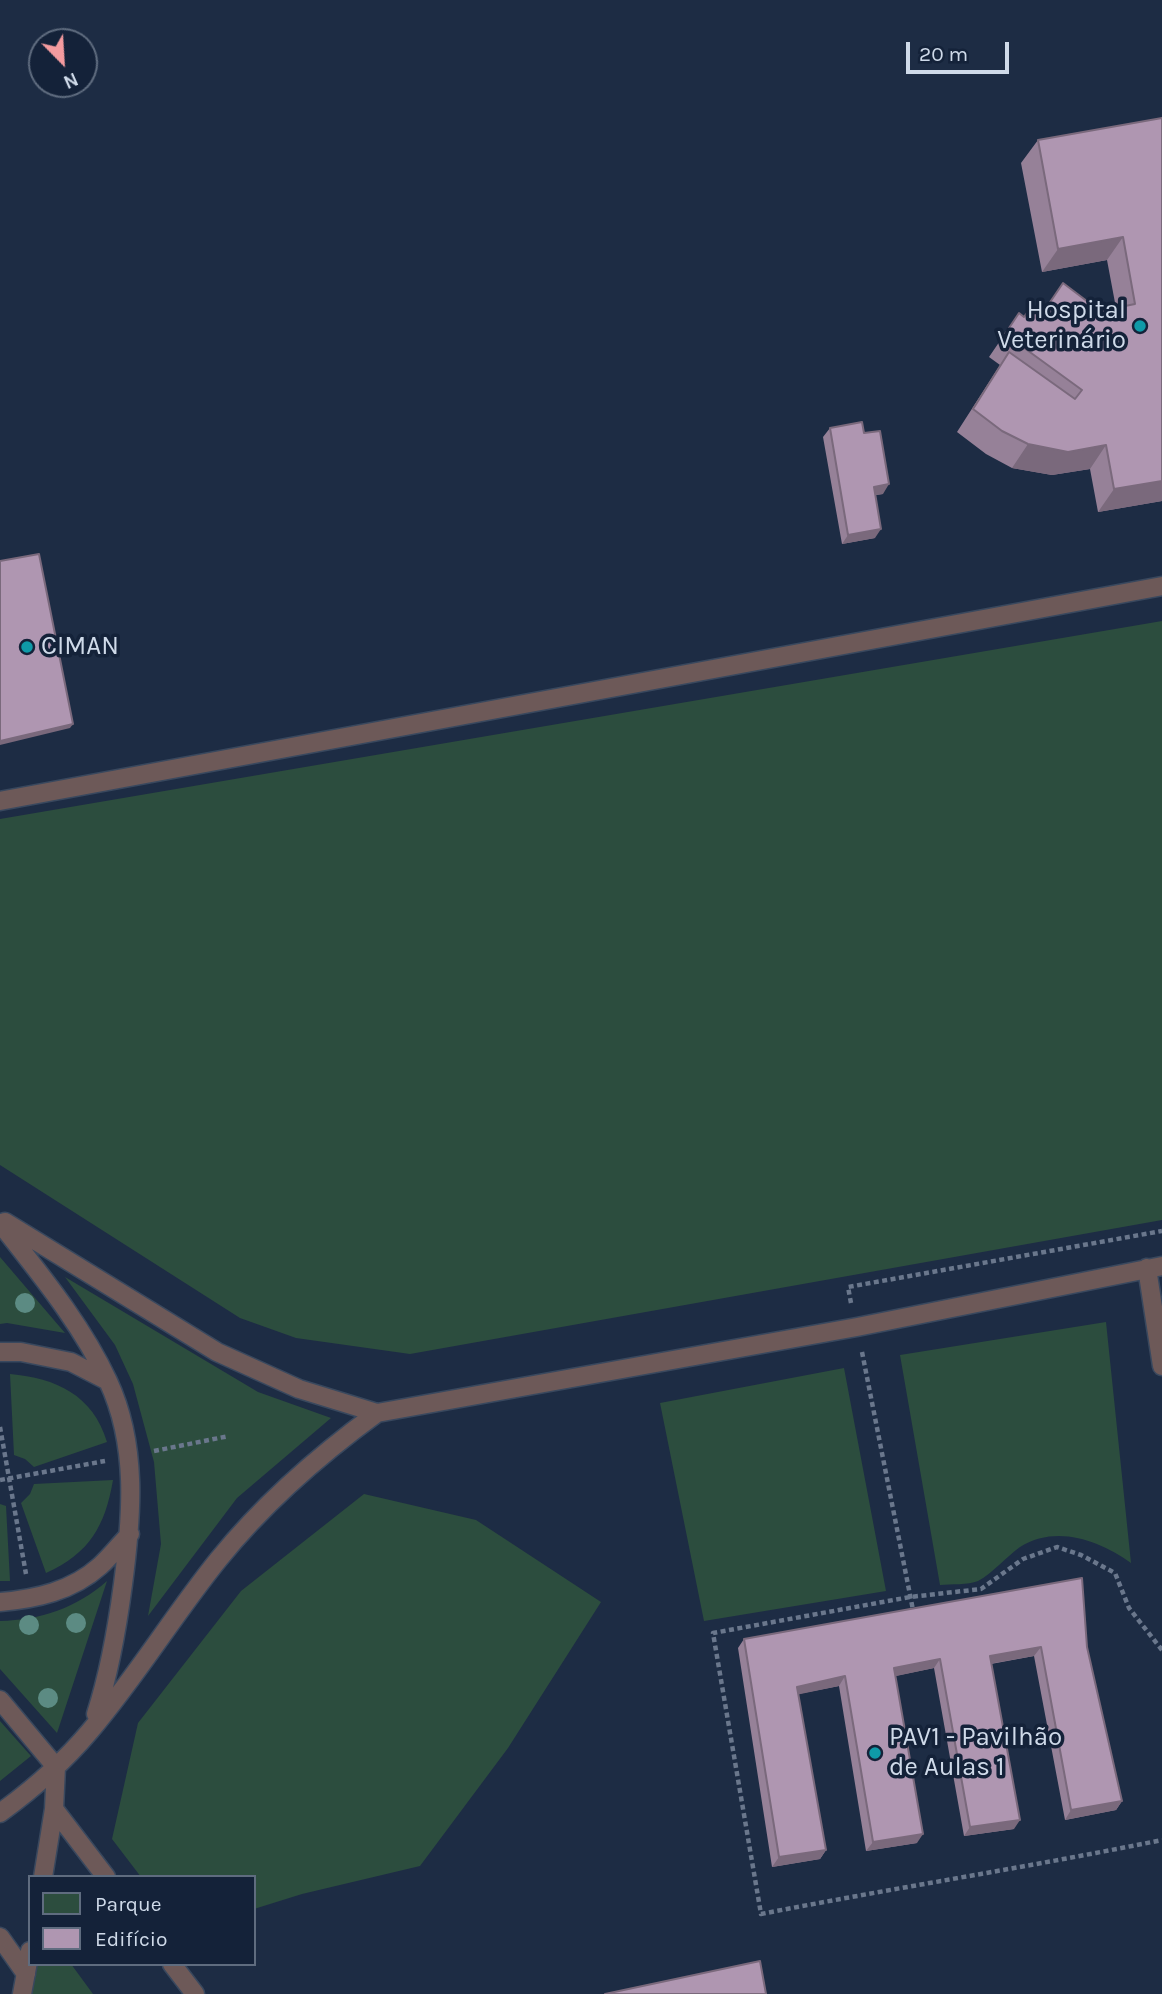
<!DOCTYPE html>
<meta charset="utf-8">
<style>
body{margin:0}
#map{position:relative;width:1162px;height:1994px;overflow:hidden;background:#1d2c44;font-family:Karla,sans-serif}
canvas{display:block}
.legend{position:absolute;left:28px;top:1875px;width:228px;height:91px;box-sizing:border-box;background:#142239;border:2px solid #5f6c7f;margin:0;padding:9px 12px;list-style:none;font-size:21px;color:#cfdae9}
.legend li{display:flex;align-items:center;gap:14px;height:35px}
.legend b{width:35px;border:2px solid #5f6c7f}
.north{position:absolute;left:28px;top:28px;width:70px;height:70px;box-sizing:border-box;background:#142239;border:2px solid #5f6c7f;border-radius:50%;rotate:156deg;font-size:19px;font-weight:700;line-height:28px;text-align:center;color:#cfdae9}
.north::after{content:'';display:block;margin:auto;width:24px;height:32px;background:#f49b9f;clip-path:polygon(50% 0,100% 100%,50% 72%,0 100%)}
.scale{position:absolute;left:906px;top:42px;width:103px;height:32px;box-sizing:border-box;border:4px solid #cfdae9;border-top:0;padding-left:9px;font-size:21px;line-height:24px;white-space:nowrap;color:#cfdae9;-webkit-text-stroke:5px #142239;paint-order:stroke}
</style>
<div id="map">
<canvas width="1162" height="1994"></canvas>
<ul class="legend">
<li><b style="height:19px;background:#2c4d3e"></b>Parque</li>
<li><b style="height:19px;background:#af96b1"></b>Edifício</li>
</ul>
<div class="north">N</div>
<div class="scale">20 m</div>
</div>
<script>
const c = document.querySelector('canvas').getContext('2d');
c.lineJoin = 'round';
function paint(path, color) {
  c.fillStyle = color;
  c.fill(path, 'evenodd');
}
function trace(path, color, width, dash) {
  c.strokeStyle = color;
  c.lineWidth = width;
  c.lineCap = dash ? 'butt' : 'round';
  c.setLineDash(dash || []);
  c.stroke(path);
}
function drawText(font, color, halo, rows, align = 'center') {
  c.font = font + ' Karla,sans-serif';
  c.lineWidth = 7;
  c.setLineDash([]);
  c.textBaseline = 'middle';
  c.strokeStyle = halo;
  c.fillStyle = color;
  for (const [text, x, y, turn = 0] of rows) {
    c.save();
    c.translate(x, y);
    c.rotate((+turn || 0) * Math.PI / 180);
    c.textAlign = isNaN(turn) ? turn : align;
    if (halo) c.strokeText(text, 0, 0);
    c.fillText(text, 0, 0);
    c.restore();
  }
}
paint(new Path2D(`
 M1162,621V1220L410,1354L296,1338L240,1318L0,1165V819Z
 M0,1257L65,1333L7,1323L0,1324Z
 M65,1277L258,1392L331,1418L237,1498L148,1616L161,1544L154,1462L133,1384L115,1345Z
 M1106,1322L1131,1563C1100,1541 1057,1524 1020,1547C1006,1557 993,1573 978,1581C968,1585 951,1584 940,1585L900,1355Z
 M844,1368L886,1591L704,1621L660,1403Z
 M10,1374C56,1378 93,1395 107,1442L34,1467L25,1459L14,1455Z
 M113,1480C105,1526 90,1553 46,1573L21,1503L30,1494L34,1484Z
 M364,1494L476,1520L601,1602L508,1748L420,1866L302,1894L254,1909V1877H141L112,1839L138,1723L241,1591Z
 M0,1504L6,1506L10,1581H0Z
 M107,1581L57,1733L0,1669V1621C41,1620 76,1608 107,1581Z
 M0,1721L31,1756L0,1781Z
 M35,1964H71L93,1994H32Z`), '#2c4d3e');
const lane = new Path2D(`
 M0,801L1162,586
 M5,1222L217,1352L299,1389L377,1413
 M0,1223C39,1273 81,1323 108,1381C138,1445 132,1516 123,1584C117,1629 110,1671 96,1714
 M1147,1268L1162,1366
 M0,1352H21L71,1362L108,1381
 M0,1602C36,1599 72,1591 100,1566C111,1556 120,1544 130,1534
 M0,1700L56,1767L54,1809L106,1877
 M0,1813C33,1789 64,1762 90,1731C136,1677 173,1616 218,1560C264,1503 318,1456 377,1413L857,1327L1162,1266
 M43,1877L54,1809
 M0,1937L26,1974
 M172,1964L195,1994
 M22,1994L30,1951`);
trace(lane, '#39485e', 21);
trace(new Path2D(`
 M851,1303L848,1287L1162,1231
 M862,1352L913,1610
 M0,1427L26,1574
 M154,1451L229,1436
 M0,1480L105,1461
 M1162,1650L1129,1608L1115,1573L1081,1555L1057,1547L1023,1559L981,1589L910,1597L713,1633L761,1914C894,1888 1029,1867 1162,1840`), '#6a778c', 4.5, [5, 3.5]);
trace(lane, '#6d5958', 18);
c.fillStyle = '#5c8b83';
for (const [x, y] of [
 [25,1303],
 [76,1623],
 [29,1625],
 [48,1698]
]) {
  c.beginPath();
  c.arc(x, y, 10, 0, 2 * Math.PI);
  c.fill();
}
paint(new Path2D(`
 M1162,118V501L1098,512L1090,469L1052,475L1012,468L986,454L957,432L1000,365L989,357L1019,313L1024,317L1100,311L1116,308L1107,260L1042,272L1021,163L1038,140Z
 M830,428L864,433L883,494L876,495L875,538L842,544L823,437Z
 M744,1639L1087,1647L1122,1801L1116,1810L1065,1820L1034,1656L991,1664L1014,1829L964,1836L934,1668L895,1676L917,1843L866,1851L839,1686L798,1694L826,1850L820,1859L772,1867L738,1648Z`), '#968198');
paint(new Path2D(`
 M1123,237L1107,260L1042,272L1058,249Z
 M1028,444L1106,445L1090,469L1052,475L1012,468Z
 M1162,481V501L1098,512L1114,489Z
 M889,484L883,494L868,496L874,487Z
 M881,529L875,538L842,544L848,535Z
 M73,724L70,728L0,745V741Z
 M1041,1647L1034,1656L983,1665L990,1656Z
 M940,1659L934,1668L887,1678L894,1668Z
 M845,1676L839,1686L791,1696L797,1687Z
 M1122,1801L1116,1810L1065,1820L1071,1810Z
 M1020,1820L1014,1829L964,1836L970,1827Z
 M923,1834L917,1843L866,1851L873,1842Z
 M826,1850L820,1859L772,1867L779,1857Z`), '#7a697c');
const building = new Path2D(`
 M1162,118V481L1114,489L1106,445L1068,452L1028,444L1002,431L973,409L1009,352L1075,399L1082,390L1005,334L1019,313L1024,317L1031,307L1042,314L1063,283L1100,311L1135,304L1123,237L1058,249L1038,140Z
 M862,422L864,433L880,431L889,484L874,487L881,529L848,535L830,428Z
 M39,554L73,724L0,741V561Z
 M1082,1578L1087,1647L1122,1801L1071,1810L1041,1647L990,1656L1020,1820L970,1827L940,1659L894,1668L923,1834L873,1842L845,1676L797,1687L826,1850L779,1857L744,1639Z
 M760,1961L766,1994H605Z`);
paint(building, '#af96b1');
trace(building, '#7a697c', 2);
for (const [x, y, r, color] of [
 [1140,326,7,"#0f9aa8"],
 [27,647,7,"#0f9aa8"],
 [875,1753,7,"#0f9aa8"]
]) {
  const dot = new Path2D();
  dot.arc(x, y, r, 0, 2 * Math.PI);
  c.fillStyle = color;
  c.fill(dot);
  trace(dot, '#142239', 2.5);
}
drawText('26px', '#cfdae9', '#142239', [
 ["Hospital",1126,311,"right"],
 ["Veterinário",1126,341,"right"],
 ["CIMAN",41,647],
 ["PAV1 - Pavilhão",889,1738],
 ["de Aulas 1",889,1768]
], 'left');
</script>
